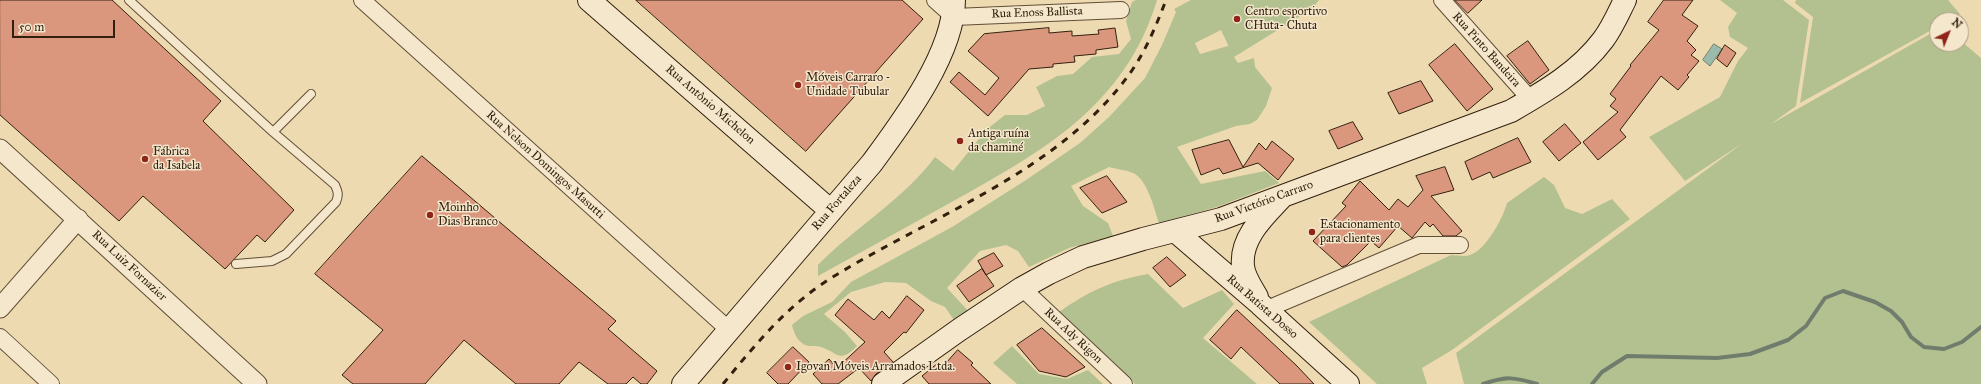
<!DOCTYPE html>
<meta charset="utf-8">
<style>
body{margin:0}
#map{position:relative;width:1981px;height:384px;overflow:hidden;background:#eedab1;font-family:"IM FELL Great Primer",serif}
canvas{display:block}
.north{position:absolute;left:1929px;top:12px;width:40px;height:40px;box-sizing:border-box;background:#f4e7cc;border:1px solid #a69780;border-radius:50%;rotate:43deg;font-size:11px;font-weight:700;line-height:16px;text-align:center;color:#32200e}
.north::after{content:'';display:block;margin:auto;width:14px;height:18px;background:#8f2418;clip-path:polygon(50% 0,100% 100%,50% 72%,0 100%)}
.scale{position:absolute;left:12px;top:20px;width:103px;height:18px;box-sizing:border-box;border:2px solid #32200e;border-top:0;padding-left:5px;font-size:12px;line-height:14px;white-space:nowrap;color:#32200e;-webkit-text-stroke:3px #f4e7cc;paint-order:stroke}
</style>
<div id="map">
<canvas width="1981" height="384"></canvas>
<div class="north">N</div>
<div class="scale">50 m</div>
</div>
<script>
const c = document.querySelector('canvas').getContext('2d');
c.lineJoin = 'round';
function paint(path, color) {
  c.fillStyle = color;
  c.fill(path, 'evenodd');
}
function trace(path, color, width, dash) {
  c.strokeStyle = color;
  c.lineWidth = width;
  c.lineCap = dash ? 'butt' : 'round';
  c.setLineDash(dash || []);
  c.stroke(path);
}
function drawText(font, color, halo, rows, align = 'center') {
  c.font = font + ' "IM FELL Great Primer",serif';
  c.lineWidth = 3;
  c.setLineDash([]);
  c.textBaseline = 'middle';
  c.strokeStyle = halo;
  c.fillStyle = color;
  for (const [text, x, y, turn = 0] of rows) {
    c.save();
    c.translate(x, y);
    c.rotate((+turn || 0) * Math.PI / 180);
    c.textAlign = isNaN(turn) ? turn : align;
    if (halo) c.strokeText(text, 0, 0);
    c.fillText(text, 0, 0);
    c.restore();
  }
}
paint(new Path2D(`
 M1136,0H1157C1125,107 1040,153 950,203C906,227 862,252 818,276V265C855,227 903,200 935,157L953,171L987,129L1005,115H1027L1045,106L1036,87L1057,76L1073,74L1092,57L1119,54L1131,39L1126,21L1132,2Z
 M1191,0H1319L1312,9L1234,57L1238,63L1254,58L1255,67L1272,88L1266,106L1257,120L1250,124L1236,126L1177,147L1201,184L1265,171L1279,183L1217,207L1159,223C1154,209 1148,180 1133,173C1126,170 1116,169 1109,167L1071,186L1083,206L1108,223L1113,236L1069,248L1029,267L1018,251L1006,245L980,251L947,288L971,314L956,323L945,307L931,301L906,283L885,282L851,292L824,314L845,332L857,346C839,364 839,353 821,347C817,345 810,347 805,345C797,341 794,333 792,325L803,316L832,302L851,282L952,227L1026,180L1080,143L1109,117L1145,78L1162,45L1176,12L1174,9ZM1221,30L1229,47L1228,46L1200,54L1195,43Z
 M1720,0H1783L1809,20L1796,106L1771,124L1937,30V44H1961V41L1981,58V384H1464L1456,353L1743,143L1685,181L1649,137L1720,97L1738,61L1748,48L1730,37L1728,27L1737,13Z
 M1796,0H1948L1960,14L1950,20H1937V27L1800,103L1813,17L1795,3Z
 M1544,177L1554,185L1565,208L1582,214L1612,199L1630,219L1452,350L1422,368L1427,384H1377L1309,322L1451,255C1456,255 1465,257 1470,255C1486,250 1503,218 1507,203Z
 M1148,274L1183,308L1222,290L1234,304L1203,338L1257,384H1135L1059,312C1089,291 1113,280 1148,274Z
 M1012,346L1039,374L1067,379L1088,370L1103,384H1017L993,363Z`), '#b3c191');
const water = new Path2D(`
 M1714,44L1722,49L1710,66L1703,60Z`);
paint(water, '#99bbac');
trace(water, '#707d6d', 1);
trace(new Path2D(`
 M1483,384C1507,376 1514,377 1537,384
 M1592,384L1602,372L1627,356L1717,358L1750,354L1788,340L1806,326L1825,298L1843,291L1875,302L1891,311L1902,322L1911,337L1924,347L1944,349L1962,342L1981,327`), '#707d6d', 4);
const building = new Path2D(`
 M0,0H112L221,101L203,121L294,210L265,242L257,235L225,269L143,196L119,221L0,115Z
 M636,0H902L923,19L806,151Z
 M1455,0H1482L1468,13Z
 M1664,0H1693L1682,15L1698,26L1687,41L1696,50L1691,55L1699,61L1687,75L1689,77L1678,90L1661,76L1620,130L1626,137L1598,160L1583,142L1618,112L1610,106L1616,99L1610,94L1631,66L1630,65L1659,30L1648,22Z
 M1049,28V33L1072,31V36L1099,34L1098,30L1115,28L1118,47L1096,50V54L1074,56L1075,62L1053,64V67L1029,69L988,116L950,82L959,72L985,95L999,78L968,51L984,34Z
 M1528,41L1549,70L1530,84L1507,56Z
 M1455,44L1493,89L1467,111L1429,65Z
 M1725,45L1736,53L1727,67L1717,59Z
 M1421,81L1433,101L1399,114L1388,93Z
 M1353,122L1363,139L1338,149L1329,131Z
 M1565,124L1581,143L1559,161L1543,142Z
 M1518,138L1531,162L1493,178L1490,172L1472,180L1465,162Z
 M1229,140L1243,167L1259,143L1266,150L1272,141L1294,159L1278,180L1258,163L1223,174L1219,168L1201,175L1192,150Z
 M422,156L616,321L608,329L657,371L647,384H641L633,377L626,384H608L579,362L559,384H516L464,340L425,384H353L342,375L383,330L315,274Z
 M1445,167L1454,190L1431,196L1462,231L1456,236H1443L1433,224L1430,227L1425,222L1412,238L1398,226L1379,248L1371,241L1347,265L1342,267L1313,241L1346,206L1342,203L1360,181L1389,210L1398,199L1408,207L1423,190L1416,176Z
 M1107,176L1127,202L1102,213L1080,188Z
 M994,253L1003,266L986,275L978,261Z
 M1167,257L1186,275L1170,287L1153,268Z
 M982,269L994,286L969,302L957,286Z
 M907,296L924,310L906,333L904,332L884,352L893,362L876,374L871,381L859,368L838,384H822L813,374L829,359L837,368L865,342L835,315L848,299L874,320L882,311L889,318Z
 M1237,310L1296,365L1314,384H1280L1241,347L1231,359L1210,340Z
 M1042,328L1085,367L1066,377L1039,371L1017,345Z
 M793,347L809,362L788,384H778L767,373Z
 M958,350L973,363L971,365L991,384H929L922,376L939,362L942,367Z`);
paint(building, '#db977e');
trace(building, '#32200e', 1);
const service = new Path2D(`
 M129,0L273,132L335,185C338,192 339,195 336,202L286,254L272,261L236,264
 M273,132L311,94`);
const minor = new Path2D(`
 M362,0L728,329
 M935,0L954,17L1121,10
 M1442,0L1531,100
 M1022,288L1124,384
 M1267,309L1419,245H1460
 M0,337L51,384`);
const tertiary = new Path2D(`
 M0,149L257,384
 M0,308L78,219`);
const secondary = new Path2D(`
 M589,0L831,211
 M1175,231L1260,304L1348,384
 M1257,297C1252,288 1244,277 1243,266C1240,238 1264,216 1281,198
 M683,384L872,163C903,121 954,53 954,0
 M883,384L959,330L1022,288L1049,273L1083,257L1143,239L1221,219L1511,111C1544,92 1579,72 1603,40C1612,28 1618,14 1625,0`);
trace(service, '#614e37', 10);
trace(minor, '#614e37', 18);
trace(tertiary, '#614e37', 21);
trace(secondary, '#32200e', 24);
trace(service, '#f4e7cc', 8);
trace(minor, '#f4e7cc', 16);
trace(tertiary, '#f4e7cc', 19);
trace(secondary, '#f4e7cc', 22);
trace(new Path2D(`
 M723,384C754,346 786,307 828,280C928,217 1057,173 1128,76C1145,53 1156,26 1166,0`), '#32200e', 3, [7, 7]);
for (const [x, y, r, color] of [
 [1237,19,4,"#8f2418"],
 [798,85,4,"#8f2418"],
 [960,141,4,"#8f2418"],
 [145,159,4,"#8f2418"],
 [430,215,4,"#8f2418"],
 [1312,232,4,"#8f2418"],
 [788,367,4,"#8f2418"]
]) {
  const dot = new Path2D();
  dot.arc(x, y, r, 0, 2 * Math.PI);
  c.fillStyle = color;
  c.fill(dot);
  trace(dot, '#f4e7cc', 1.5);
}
drawText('12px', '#32200e', '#f4e7cc', [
 ["Centro esportivo",1245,12],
 ["CHuta- Chuta",1245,26],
 ["Móveis Carraro -",806,78],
 ["Unidade Tubular",806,92],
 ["Antiga ruína",968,134],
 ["da chaminé",968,148],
 ["Fábrica",153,152],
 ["da Isabela",153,166],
 ["Moinho",438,208],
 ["Dias Branco",438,222],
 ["Estacionamento",1320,225],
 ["para clientes",1320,239],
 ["Igovan Móveis Arramados Ltda.",796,367]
], 'left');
drawText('12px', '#32200e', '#f4e7cc', [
 ["Rua Enoss Ballista",1037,13,-2],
 ["Rua Pinto Bandeira",1486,50,48],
 ["Rua Antônio Michelon",710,105,41],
 ["Rua Nelson Domingos Masutti",545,165,42],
 ["Rua Victório Carraro",1264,202,-20],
 ["Rua Fortaleza",837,203,-49],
 ["Rua Luiz Fornazier",129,266,43],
 ["Rua Batista Dosso",1262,307,41],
 ["Rua Ady Rigon",1073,336,43]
]);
</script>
